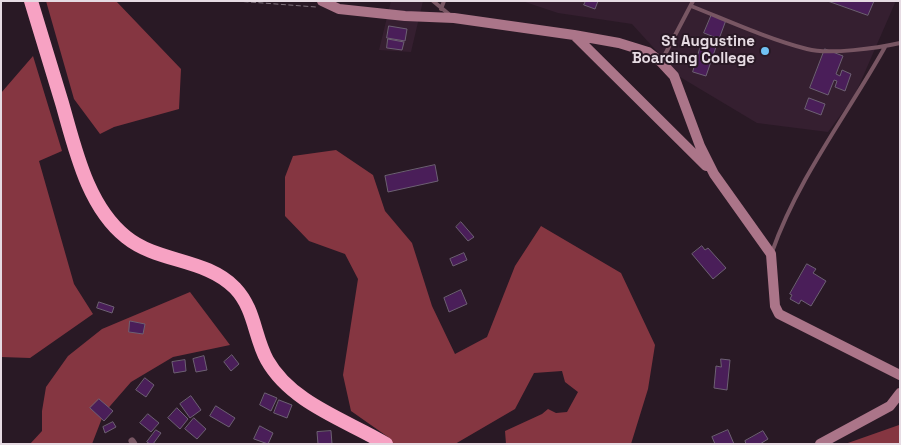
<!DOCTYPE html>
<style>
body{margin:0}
#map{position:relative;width:901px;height:445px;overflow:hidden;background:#291925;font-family:"Space Grotesk",sans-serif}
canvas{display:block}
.frame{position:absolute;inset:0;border:2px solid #e6dbe3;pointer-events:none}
</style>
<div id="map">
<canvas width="901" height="445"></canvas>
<div class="frame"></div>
</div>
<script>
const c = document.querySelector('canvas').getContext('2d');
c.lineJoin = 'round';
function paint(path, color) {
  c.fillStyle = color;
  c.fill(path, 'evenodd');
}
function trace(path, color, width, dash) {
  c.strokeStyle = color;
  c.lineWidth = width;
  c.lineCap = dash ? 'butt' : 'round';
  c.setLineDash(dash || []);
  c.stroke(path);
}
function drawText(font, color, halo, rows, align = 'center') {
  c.font = font + ' "Space Grotesk",sans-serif';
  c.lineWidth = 4;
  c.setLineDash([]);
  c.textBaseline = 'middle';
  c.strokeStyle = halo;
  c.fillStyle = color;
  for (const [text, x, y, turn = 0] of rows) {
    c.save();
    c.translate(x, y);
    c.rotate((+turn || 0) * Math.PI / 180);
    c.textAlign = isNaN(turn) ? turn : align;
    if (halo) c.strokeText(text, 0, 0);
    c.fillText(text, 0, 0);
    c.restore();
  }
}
paint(new Path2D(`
 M391,1H423L411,52L379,50Z
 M522,1H894L895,3L854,97L828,132L757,123L680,77L632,24L558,13Z`), '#351f30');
paint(new Path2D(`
 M46,1H116L181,69L179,109L114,127L100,134L74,99Z
 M33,56L62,151L39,161L74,284L93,314L30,358L1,357V93Z
 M336,150L373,175L385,211L412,243L432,306L455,354L487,337L515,266L541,226L621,273L655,345L648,389L631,444H506L505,431L542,414L548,409L556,413L567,412L578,392L565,382L562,371L534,373L515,409L455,444H392L388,437L351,411L343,375L358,279L345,254L309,241L285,216V177L293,156Z
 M190,292L230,345L173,357L131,382L104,413L92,444H30L42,431V411L46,387L68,356L102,329Z
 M899,425L900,444H845Z`), '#853641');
const building = new Path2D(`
 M586,1H598L595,9L584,5Z
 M828,1H874L868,15Z
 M712,14L726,20L719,39L704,33Z
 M389,26L407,29L405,41L387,38Z
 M388,39L404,42L402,50L387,48Z
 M702,42L716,47L706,76L693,72Z
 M825,49L843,56L836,74L840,76L842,70L851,74L845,91L835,87L837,81L834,80L828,95L810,88Z
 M809,98L825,104L821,115L805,109Z
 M435,165L438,181L388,192L385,176Z
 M461,222L474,237L468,241L456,227Z
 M702,246L705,250L708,248L726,268L713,279L692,254Z
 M464,253L467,260L453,266L450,259Z
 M807,264L816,269L813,273L826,281L811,306L801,300L799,304L790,299L792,295L790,294Z
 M461,290L467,304L449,312L444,298Z
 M99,302L114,307L112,313L97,308Z
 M130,321L145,324L143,334L129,332Z
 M232,355L239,364L231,371L224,362Z
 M204,356L207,370L196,372L193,359Z
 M721,359L730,360L727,390L714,388L716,366L721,367Z
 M185,360L186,371L174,373L172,362Z
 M145,378L154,385L146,397L136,390Z
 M265,393L277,398L271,411L260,405Z
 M191,396L201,410L190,418L180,404Z
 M99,399L113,411L104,421L90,408Z
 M279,400L292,405L287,418L274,413Z
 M216,406L235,418L229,427L210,416Z
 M177,408L188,419L180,429L168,418Z
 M148,414L159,423L151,432L140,423Z
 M194,418L206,429L197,439L185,429Z
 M113,422L116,427L105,433L103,427Z
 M260,426L273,433L268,444L254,439Z
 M156,430L161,433L153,444H150L147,442Z
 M728,430L734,444H715L712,437Z
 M331,431L332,444H318L317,432Z
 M763,431L768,439L760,444H746L745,441Z`);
paint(building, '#4a1e59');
trace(building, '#6d6073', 1);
trace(new Path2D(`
 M236,1L316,7`), '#7f727c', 1, [5, 2.5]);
trace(new Path2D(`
 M433,1L450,15
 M691,6C729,21 768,39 807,49C829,55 878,48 900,43
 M441,9L444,1
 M661,62L693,1
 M772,252C798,178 847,115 885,47`), '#785663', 4);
trace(new Path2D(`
 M132,441L134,444`), '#785663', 7);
trace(new Path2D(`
 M322,1L339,9L405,16L454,18L574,35L619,43L648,52L661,62L674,76L700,146L714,174L771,254L775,306L779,314L900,375
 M575,36L706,166
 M820,444L890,406L900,393`), '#ab7589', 10);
trace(new Path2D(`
 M31,1C41,35 52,69 62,103C75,148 87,206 126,237C158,263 206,258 235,288C255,309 254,336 267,360C291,403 346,420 386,444`), '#f7a2c3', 14);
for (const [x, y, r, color] of [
 [765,51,5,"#70c1f4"]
]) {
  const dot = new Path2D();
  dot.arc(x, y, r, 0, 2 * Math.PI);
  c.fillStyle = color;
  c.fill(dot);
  trace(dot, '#291925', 2);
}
drawText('bold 15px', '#e6dbe3', '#291925', [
 ["St Augustine",755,42],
 ["Boarding College",755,59]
], 'right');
</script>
